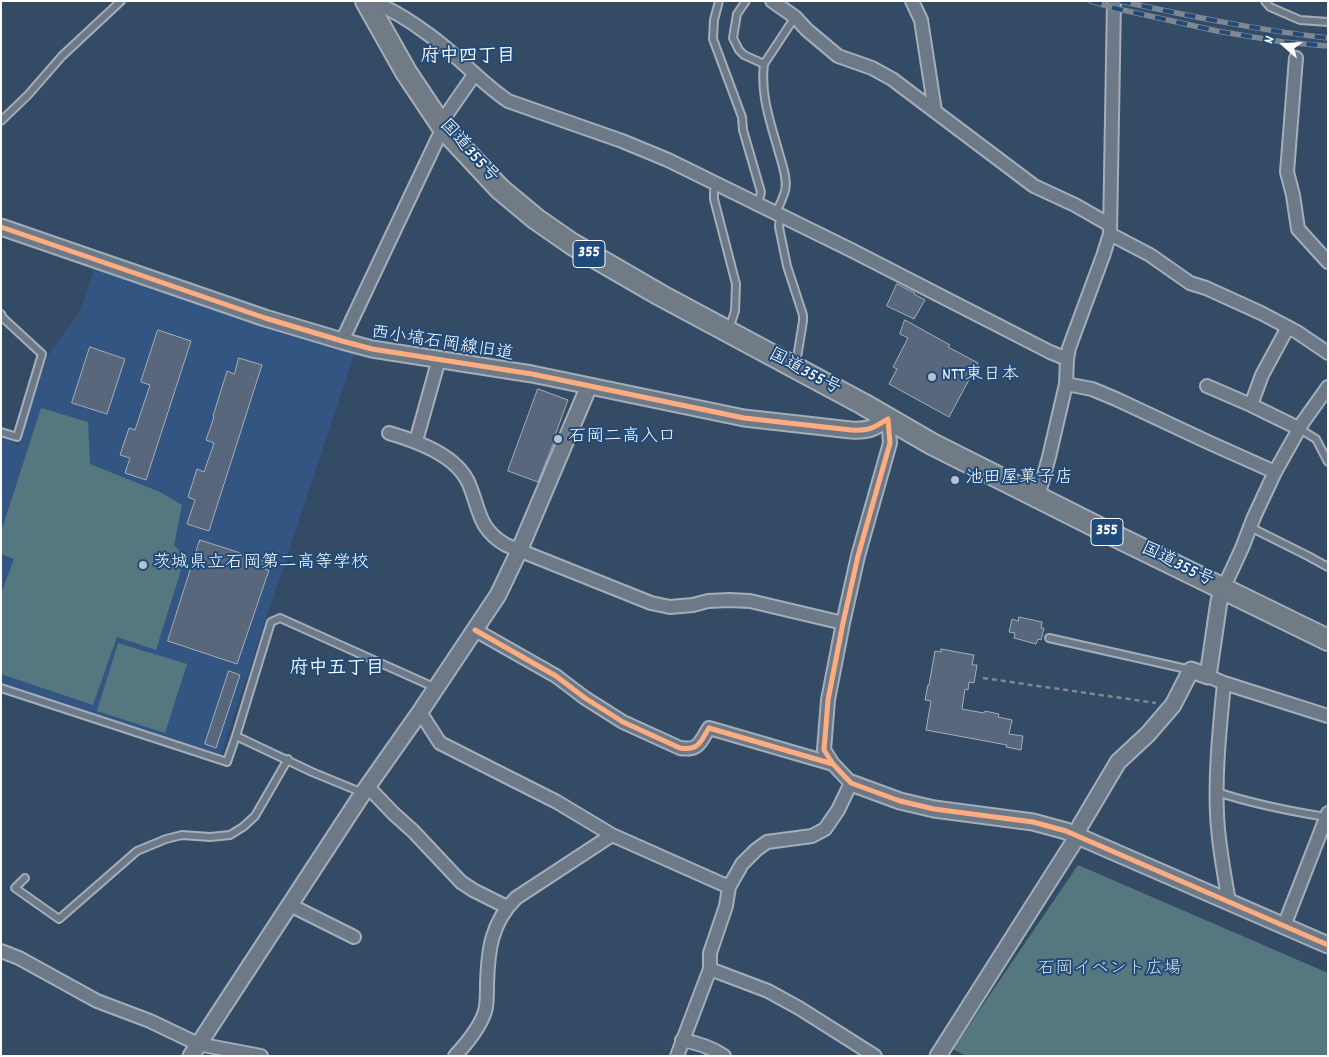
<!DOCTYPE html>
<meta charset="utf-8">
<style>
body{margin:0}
#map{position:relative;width:1329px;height:1057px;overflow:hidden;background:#344b65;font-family:Dekko,sans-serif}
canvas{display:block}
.frame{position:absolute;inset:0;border:2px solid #fff;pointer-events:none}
.north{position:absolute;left:1259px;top:20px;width:50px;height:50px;-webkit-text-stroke:4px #1f4a7a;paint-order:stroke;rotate:289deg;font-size:14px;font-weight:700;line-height:20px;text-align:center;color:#fff}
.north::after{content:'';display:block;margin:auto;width:18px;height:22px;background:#fff;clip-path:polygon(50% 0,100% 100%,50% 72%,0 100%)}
</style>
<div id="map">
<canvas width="1329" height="1057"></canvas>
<div class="frame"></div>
<div class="north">N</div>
</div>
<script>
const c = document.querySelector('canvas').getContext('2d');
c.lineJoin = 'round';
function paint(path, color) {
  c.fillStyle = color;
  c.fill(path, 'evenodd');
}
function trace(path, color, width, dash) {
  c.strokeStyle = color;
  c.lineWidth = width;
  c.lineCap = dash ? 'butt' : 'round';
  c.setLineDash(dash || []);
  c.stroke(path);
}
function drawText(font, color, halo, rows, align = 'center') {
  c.font = font + ' Dekko,"Klee One",sans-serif';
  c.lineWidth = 4;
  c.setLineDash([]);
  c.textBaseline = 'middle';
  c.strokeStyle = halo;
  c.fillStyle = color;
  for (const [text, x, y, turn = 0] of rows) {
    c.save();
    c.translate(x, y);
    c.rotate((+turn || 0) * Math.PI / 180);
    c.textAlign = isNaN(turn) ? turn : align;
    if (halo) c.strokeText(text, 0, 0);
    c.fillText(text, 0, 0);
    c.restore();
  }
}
paint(new Path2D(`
 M95,267L272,328L355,352L220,757L1,683V437H3L19,446L47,357L80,311Z`), '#335582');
paint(new Path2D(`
 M41,408L88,422L90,464L160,492L182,505L174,545L185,557L156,650L117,637L93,705L1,674V594L14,559L1,554V532Z
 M118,643L187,664L165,733L97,711Z
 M1078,865L1328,973V1056H966L953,1049Z`), '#557880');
const building = new Path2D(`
 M897,284L915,293L914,294L925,300L914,319L887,306Z
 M905,320L950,345L948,347L978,363L949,417L889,384L897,369L893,367L908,338L900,334Z
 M158,330L191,341L146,480L125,473L130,458L120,455L129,428L135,430L150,385L141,382Z
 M90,347L125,359L107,414L72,403Z
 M239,358L262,365L209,531L187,524L195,500L188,497L197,469L204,472L214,443L206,440L214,417L213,416L227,371L234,374Z
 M538,389L568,400L553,441L554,442L538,482L508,471Z
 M200,540L265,561L262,568L269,570L237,664L168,641Z
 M1019,617L1042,622L1041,628H1044L1041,640L1038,639L1036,644L1014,638L1015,633L1009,632L1012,619L1018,621Z
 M941,649L974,655L972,665H977L974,683L969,682L968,690L965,689L962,709L984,713L985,711L999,714L998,717L1012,720L1009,734L1023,736L1021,750L1006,747L1007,745L926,730L931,701L925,700L928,685H929L935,651L941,652Z
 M229,671L240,675L216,748L205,744Z`);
paint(building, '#59677c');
trace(building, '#a4aeba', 1);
const service = new Path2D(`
 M719,1L714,20L713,39L742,117L743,130L761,192L758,204
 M746,1L737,14L733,38L739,50L744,55L764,64
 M1265,1L1270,7L1300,20L1328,22
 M1,121L28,95L62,56L121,1
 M717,184L714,191V199L736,284L735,311L729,329
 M776,213C779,206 783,198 785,191C788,179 782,164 779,153C771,124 760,95 764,64L795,17
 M780,215L779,227L787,266L803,315V321L797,358
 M1,314L3,318L42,354L17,437L1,432
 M1300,429L1316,439L1328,462
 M1250,527L1308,556L1328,567
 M1049,638L1191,670
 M1,688L227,762L236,736L271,622L280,618L436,688
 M236,736L312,772L363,793
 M1217,792C1253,804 1289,811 1326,817
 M25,878L15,888L59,919L137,851L166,839L182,835L210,837L230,835L243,827L255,816L288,759`);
const minor = new Path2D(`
 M372,1C390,9 409,20 425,32C455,52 477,80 508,101L622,141L668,160L851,250L1050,352L1067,359
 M772,1L795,17L807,30L838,56L872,68L892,79L1034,186L1075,205L1110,225
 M912,1L921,20L935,111
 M1296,58L1287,172L1293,195L1298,229L1328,262
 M440,124L474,75
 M1110,234L1150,255L1190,283L1206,288L1261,313L1297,332L1328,353
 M342,341L438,138L444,129
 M1066,384L1092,389L1116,399L1210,443L1275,472
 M1207,386L1251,405L1300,429
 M1251,405L1262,375L1288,327
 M389,433C416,441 457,455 469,484C480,510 478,529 506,545L651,603L670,607L693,605L708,601L729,600L750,601L843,623
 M416,441L439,359
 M1038,497L1049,457L1066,384L1067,359L1069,348L1103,256L1110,234L1114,1
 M1223,589L1242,548L1254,517L1275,472L1303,422L1328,387
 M1208,676L1224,683L1328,716
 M1224,683C1220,726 1215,771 1217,814C1218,843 1224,873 1229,902
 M420,712L440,743L557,802L612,835
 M833,764L824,750L828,700L843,623L858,556L890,443L888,419
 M368,787L394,814L413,831L461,882L473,890L507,907
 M290,905L354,937
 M1284,926L1328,813
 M1,951L19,958L97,1001L150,1021L198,1044L261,1056
 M710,969L768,991L799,1008L875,1056
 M682,1040C698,1043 711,1047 724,1056
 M455,1056C467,1043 483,1024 486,1007C487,999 487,991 487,984C488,950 491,923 516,898L612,835L729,887L742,864L756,850L767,842L812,836L825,829L838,810L851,783L833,764L709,728C700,742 699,751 680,748L623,722L585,698L556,676L475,630
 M677,1056L710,969V953L726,906L729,887`);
const tertiary = new Path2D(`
 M1,227L265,318L342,341L372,349L532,374L744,418L851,430C870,431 873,428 888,419
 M851,783L900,801L934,809L1033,822L1066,831L1328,945
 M191,1056L363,793L420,712L498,595L519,551L589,386
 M938,1056L1077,837L1080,826L1118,762L1148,734L1173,705L1191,670L1208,676L1219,601L1223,589`);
const trunk = new Path2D(`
 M366,1L406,72L444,129L500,189L536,219L572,244L660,295L863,404L932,444L1109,533L1328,640`);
trace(service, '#a4aeba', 10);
trace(minor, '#a4aeba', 16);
trace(tertiary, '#a4aeba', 19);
trace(trunk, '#a4aeba', 24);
trace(new Path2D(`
 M983,678L1156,703`), '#7e8895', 2.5, [5, 4]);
trace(service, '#6d7986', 6);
trace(minor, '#6d7986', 12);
trace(tertiary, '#6d7986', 15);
trace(trunk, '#717b85', 20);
const rail = new Path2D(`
 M1091,1L1114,8L1217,31L1283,42L1328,46
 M1120,1C1189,16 1257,30 1328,38`);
trace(rail, '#7e8895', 5.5);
trace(rail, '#1f4a7a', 4, [11]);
trace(new Path2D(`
 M1,227L265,318L342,341L372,349L532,374L744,418L851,430C870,431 873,428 888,419L890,443L858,556L843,623L828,700L824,750L833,764
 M475,630L556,676L585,698L623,722L680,748C699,751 700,742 709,728L833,764L851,783L900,801L934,809L1033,822L1066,831L1328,945`), '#ffac80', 5);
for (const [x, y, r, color] of [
 [932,377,5,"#b8c0c9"],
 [558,439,5,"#b8c0c9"],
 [955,480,5,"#b8c0c9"],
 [143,565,5,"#b8c0c9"]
]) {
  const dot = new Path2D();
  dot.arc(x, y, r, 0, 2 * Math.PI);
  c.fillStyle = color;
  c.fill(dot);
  trace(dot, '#1f4a7a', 2);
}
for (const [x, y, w] of [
 [589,254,32],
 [1107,532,32]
]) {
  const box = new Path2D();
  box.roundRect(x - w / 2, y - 13.5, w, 27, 4);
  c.fillStyle = '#1f4a7a';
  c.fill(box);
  trace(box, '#fff', 1);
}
drawText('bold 16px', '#fff', null, [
 ["355",589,254],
 ["355",1107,532]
]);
drawText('18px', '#fff', '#1f4a7a', [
 ["国道355号",468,152,48],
 ["西小塙石岡線旧道",442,345,9],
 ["国道355号",804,373,28],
 ["国道355号",1177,566,26]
]);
drawText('18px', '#fff', '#1f4a7a', [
 ["NTT東日本",942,377],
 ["石岡二高入口",568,439],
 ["池田屋菓子店",965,480],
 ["茨城県立石岡第二高等学校",153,565]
], 'left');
drawText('18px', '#d6dfe0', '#1f4a7a', [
 ["石岡イベント広場",1109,971]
]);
drawText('bold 19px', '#fff', '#1f4a7a', [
 ["府中四丁目",468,58],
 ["府中五丁目",337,670]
]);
</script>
